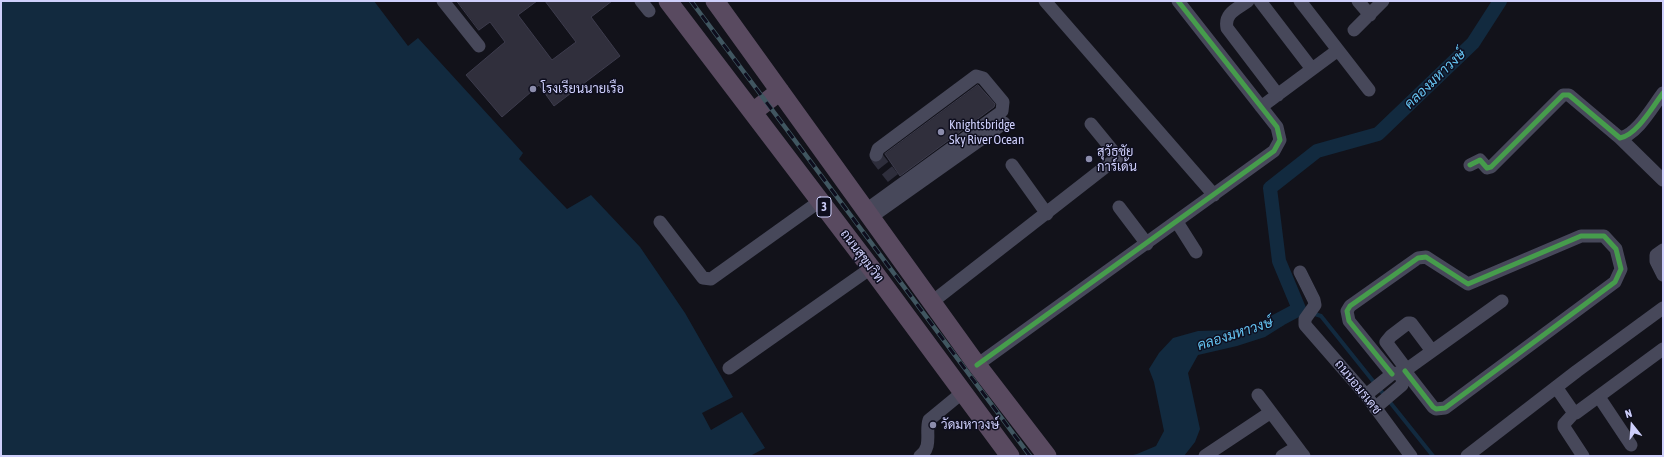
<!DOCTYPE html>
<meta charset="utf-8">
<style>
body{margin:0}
#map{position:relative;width:1664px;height:457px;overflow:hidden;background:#12121a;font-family:"Asap Condensed",sans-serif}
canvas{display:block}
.frame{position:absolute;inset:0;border:2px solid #cecffb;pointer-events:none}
.north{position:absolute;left:1612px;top:405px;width:40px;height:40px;-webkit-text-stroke:3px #0e0e1e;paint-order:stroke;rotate:343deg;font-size:11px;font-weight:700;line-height:16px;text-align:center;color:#cecffb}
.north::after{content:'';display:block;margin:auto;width:14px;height:18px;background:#cecffb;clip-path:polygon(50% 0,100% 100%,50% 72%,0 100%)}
</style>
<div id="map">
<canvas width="1664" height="457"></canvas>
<div class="frame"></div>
<div class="north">N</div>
</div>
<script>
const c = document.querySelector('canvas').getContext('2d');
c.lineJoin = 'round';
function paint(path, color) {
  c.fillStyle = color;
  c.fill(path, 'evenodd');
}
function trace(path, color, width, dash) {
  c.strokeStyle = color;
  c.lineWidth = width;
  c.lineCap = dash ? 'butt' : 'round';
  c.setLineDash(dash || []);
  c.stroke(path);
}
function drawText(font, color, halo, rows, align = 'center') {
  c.font = font + ' "Asap Condensed",Sarabun,sans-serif';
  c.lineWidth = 3;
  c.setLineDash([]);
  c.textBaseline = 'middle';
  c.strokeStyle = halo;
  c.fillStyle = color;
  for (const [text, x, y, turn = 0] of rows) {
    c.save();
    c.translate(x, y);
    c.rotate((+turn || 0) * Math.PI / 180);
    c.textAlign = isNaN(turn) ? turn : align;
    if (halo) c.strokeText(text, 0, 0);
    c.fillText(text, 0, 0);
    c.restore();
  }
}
paint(new Path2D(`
 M1,1H374L408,46L418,38L523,153L519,159L567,209L591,195L640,247L685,313L733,397L702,413L711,430L742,412L765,448L750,456H1Z
 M1283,317L1284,325L1265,337L1237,346L1198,355L1188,373L1200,429L1195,442L1184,456H1129L1137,454L1156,446L1164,431L1154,382L1149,369L1159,353L1173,338L1198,331L1231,330Z`), '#122a3f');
trace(new Path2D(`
 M1299,309L1321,316L1433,456`), '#122a3f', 4);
trace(new Path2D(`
 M1267,326L1299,309L1279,261L1270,188L1317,151L1378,134L1473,43L1500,1`), '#122a3f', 14);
const building = new Path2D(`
 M457,1H537L518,15L552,60L576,42L545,1H612L591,17L620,56L554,106L539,85L502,117L466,75L505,42L490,22L479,30Z
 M978,85L995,104L994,107L900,176L885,154Z`);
paint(building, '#302f3c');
trace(building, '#3d3c4d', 1);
trace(new Path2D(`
 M876,155L878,159L893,178`), '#2e2e3c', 13, [13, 6]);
trace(new Path2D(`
 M443,1L479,46
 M641,1L649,11
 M1045,1L1214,195
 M1248,1C1237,9 1224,13 1227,28L1278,95
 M1260,1L1312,69
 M1358,1L1370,15
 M1354,30L1383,1
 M1338,50L1369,90
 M1261,107L1338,50L1300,1
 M1620,138L1663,180
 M1012,165L1047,214
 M1470,165L1480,160L1487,168L1491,167L1563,95H1569L1620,138C1637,135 1653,106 1663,93
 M1119,207L1147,244
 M866,210L1000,113L1002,111L1003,102L983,78L976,76L878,149L876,155
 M877,213L1004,123
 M660,222L703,278L711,279L820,201
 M1177,222L1196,252
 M1663,250L1656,255V261L1663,275
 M1300,272L1314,300L1315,305L1305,319V325L1366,395L1411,456
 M932,302L1118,157L1091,124
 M977,365L1274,151L1280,140L1277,127L1178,1
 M729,368L871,268
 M1407,370L1386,342L1391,336L1408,323H1411L1432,351
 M1403,372L1502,301
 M1392,374L1349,321L1347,311L1350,306L1418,258L1426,257L1429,259L1468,284L1581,236H1604L1616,249L1621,269L1615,282L1445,408L1436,409L1433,407L1405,371
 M1556,387L1574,413H1576L1663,349
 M1258,395L1300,451
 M1366,395L1392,374L1403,372L1402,385L1375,408
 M1599,397L1631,445
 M1574,413L1564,424V427L1583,456
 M920,456C933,447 925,432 929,420L963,392
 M1205,456L1271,412
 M1282,456L1292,450L1300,451L1304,456
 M1467,456L1577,371L1663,308`), '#47485a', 13);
trace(new Path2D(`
 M668,1L871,268L1010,456
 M715,1L977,365L1047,456
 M753,112L780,91`), '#594a60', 19);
const rail = new Path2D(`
 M691,1L1030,456`);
trace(rail, '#405660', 4.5);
trace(rail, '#0e0e1e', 3, [9]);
trace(new Path2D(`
 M1470,165L1480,160L1487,168L1491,167L1563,95H1569L1620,138C1637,135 1653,106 1663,93
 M977,365L1274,151L1280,140L1277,127L1178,1
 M1392,374L1349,321L1347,311L1350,306L1418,258L1426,257L1429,259L1468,284L1581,236H1604L1616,249L1621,269L1615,282L1445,408L1436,409L1433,407L1405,371`), '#469c4c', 5);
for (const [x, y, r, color] of [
 [533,89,4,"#8c8dac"],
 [941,132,4,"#8c8dac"],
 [1089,159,4,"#8c8dac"],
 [933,425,4,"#8c8dac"]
]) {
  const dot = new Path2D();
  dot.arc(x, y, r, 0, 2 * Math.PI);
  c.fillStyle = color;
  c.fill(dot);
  trace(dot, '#0e0e1e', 1.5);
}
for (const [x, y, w] of [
 [824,207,14]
]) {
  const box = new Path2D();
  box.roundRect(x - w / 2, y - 10, w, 20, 3);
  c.fillStyle = '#0e0e1e';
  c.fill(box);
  trace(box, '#cecffb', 1);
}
drawText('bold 12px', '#cecffb', null, [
 ["3",824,207]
]);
drawText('13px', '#cecffb', '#0e0e1e', [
 ["โรงเรียนนายเรือ",541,89],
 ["Knightsbridge",949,125],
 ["Sky River Ocean",949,140],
 ["สุวัธชัย",1097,152],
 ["การ์เด้น",1097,167],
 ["วัดมหาวงษ์",941,425]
], 'left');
drawText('13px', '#cecffb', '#0e0e1e', [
 ["ถนนสุขุมวิท",862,256,53],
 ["ถนนอมรเดช",1358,387,51]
]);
drawText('italic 14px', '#65c4f2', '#0e0e1e', [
 ["คลองมหาวงษ์",1435,79,-44],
 ["คลองมหาวงษ์",1235,334,-18]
]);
</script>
